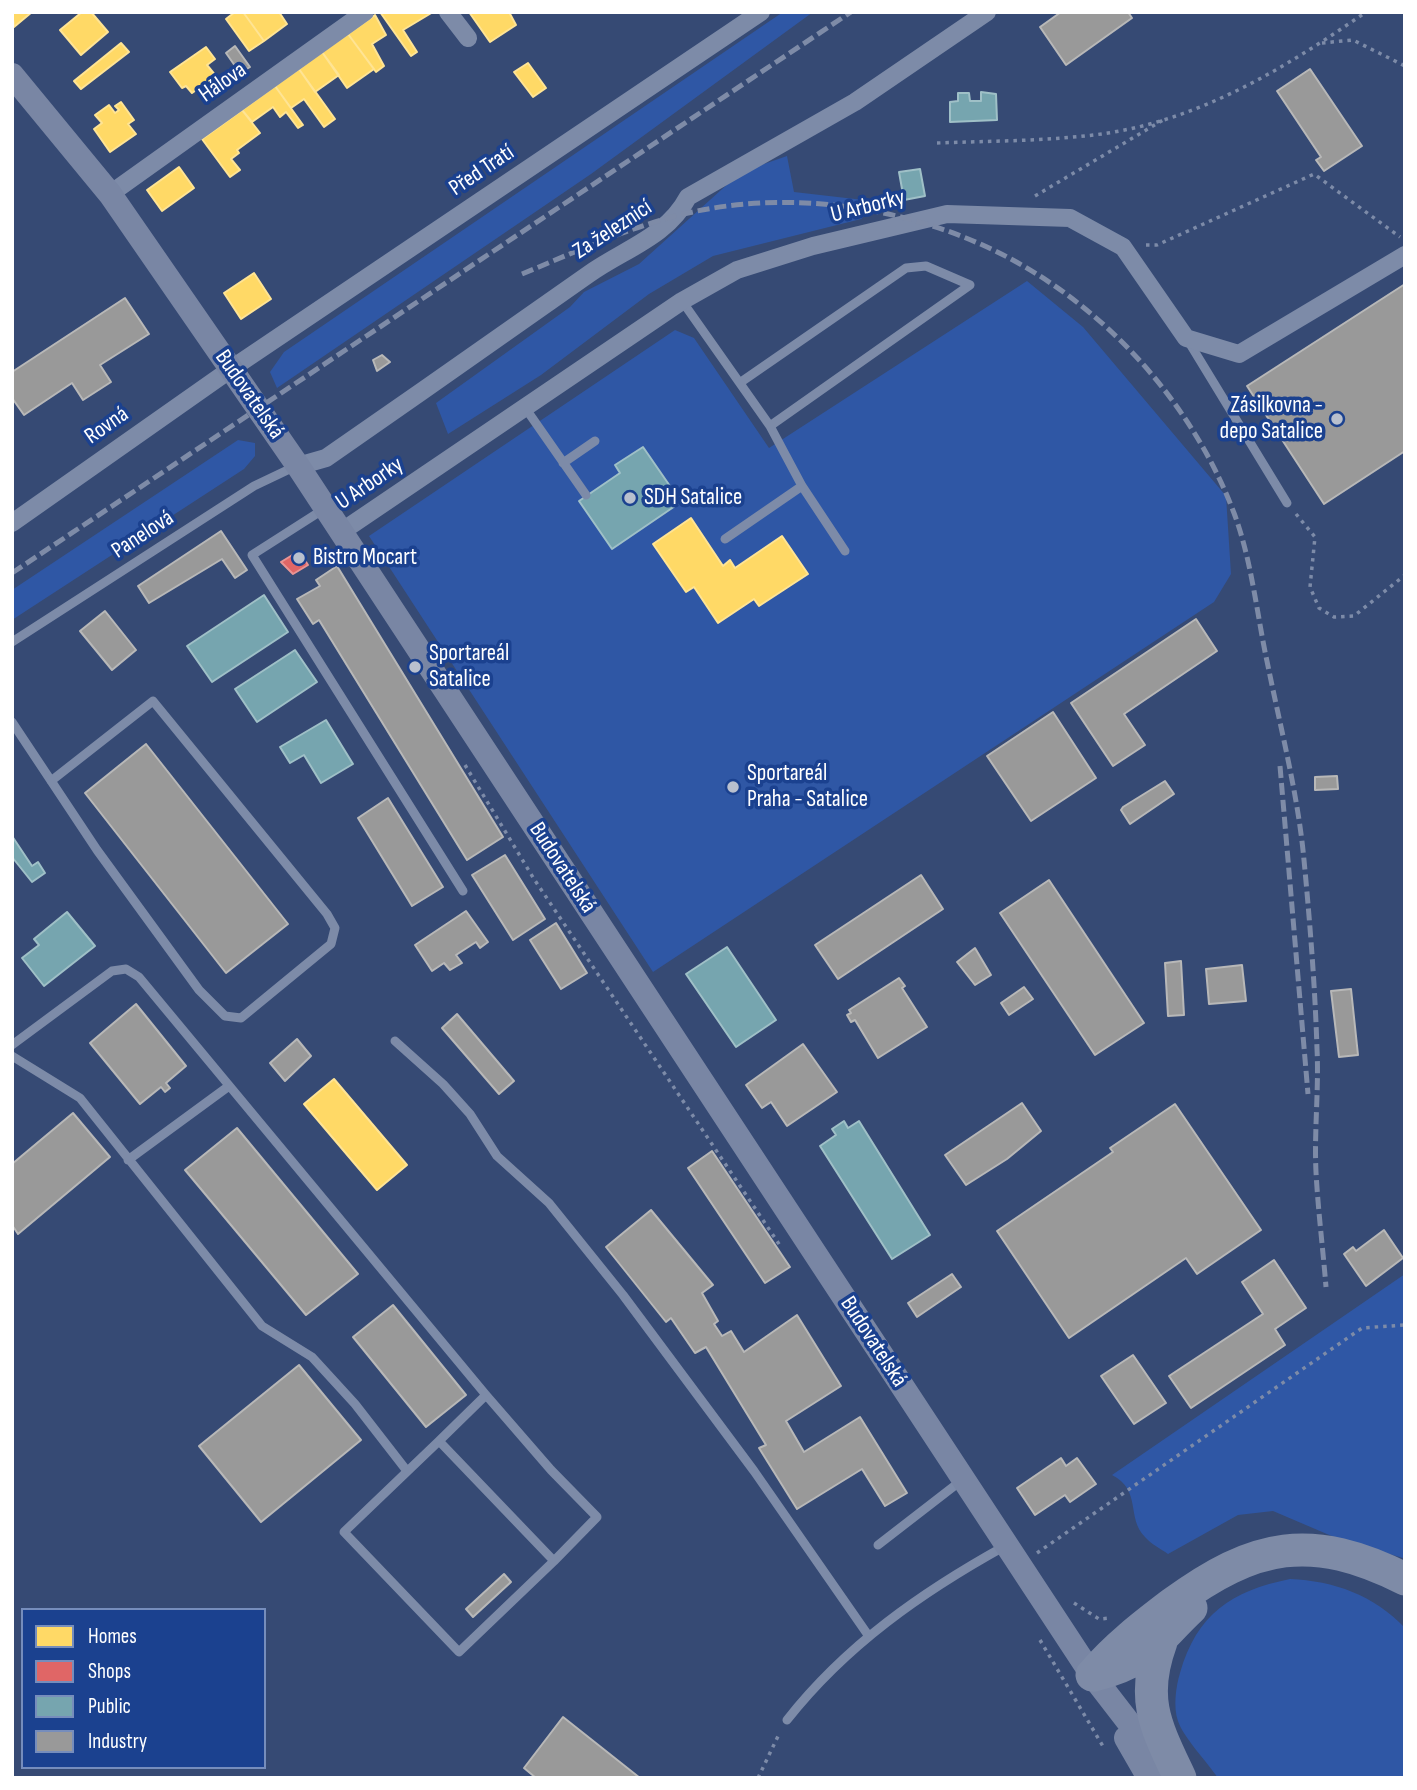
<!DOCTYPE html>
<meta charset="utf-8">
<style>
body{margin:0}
#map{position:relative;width:1417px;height:1790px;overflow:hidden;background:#364a74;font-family:"Sofia Sans Condensed",sans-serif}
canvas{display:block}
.frame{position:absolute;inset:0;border:14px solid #fff;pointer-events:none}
.legend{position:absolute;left:21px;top:1608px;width:245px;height:161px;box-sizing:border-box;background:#1b418f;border:2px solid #768dbc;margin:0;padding:9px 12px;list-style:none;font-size:21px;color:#fff}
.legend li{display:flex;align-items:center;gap:14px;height:35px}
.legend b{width:35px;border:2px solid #768dbc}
</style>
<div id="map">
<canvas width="1417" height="1790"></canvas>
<div class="frame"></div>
<ul class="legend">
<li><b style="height:19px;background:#ffd966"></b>Homes</li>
<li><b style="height:19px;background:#e06666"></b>Shops</li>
<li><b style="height:19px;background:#76a5af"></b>Public</li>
<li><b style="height:19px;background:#999"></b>Industry</li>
</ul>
</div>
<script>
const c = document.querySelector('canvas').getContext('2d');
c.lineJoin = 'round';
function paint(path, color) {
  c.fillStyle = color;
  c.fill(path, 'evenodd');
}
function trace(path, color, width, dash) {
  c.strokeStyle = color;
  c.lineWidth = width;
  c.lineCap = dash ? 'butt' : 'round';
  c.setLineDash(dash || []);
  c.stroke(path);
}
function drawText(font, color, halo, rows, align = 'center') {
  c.font = font + ' "Sofia Sans Condensed",sans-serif';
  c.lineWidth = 7;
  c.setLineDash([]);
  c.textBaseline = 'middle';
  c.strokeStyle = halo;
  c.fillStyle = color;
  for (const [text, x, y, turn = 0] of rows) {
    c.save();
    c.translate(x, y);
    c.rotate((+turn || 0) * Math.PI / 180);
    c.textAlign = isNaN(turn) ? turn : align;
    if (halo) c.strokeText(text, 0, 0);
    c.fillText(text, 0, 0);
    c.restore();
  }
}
paint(new Path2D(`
 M783,12H813L591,174L277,388L270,372L284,352Z
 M787,156L794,192L881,202L861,219L713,256L649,294L541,375L448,434L436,403L570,307L584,292L639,264L741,172Z
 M1027,281L1083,327L1226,496L1231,574L1214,602L653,972L369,536L675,330L694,338L769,448Z
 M238,440L255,443V456L244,469L12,620V590Z
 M1405,1274L1403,1558L1341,1540L1273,1511L1238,1515L1168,1554C1161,1549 1151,1544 1145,1537C1126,1518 1142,1490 1112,1475Z
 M1290,1579C1334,1581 1374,1595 1405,1628V1778H1218C1208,1763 1183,1737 1178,1721C1173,1707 1176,1686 1180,1673C1197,1614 1231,1591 1290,1579Z`), '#2f57a5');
const homes = new Path2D(`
 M12,12H32L14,27Z
 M82,12H91L108,32L81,55L60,30Z
 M235,12H243L264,41L249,51L226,19Z
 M243,12H279L287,24L264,41Z
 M380,12H433L403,30L417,52L411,56Z
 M469,12H509L516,25L490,42Z
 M375,15L386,35L372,44L384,66L376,72L348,34Z
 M348,34L374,69L347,88L322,52Z
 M121,43L129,52L81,89L74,81Z
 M206,47L215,59L207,65L216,76L192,93L186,86L182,88L170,72Z
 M322,52L339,75L315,92L299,69Z
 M528,63L546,88L533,97L514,72Z
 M299,69L335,119L324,127L304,99L291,108L275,86Z
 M275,86L303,125L298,128L286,112L280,117L273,107L252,122L242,110Z
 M121,102L134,120L128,124L136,134L110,152L94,129L102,123L95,115L109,105L115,113L119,110L115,106Z
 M242,110L260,133L237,150L239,153L231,159L240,170L230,177L202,139Z
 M179,167L194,188L162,211L147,190Z
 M254,273L271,299L241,319L224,293Z
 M691,518L723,566L730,560L735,568L782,536L808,574L759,606L754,599L718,623L694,587L686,592L653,544Z
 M334,1079L407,1165L377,1190L304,1104Z`);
paint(homes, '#ffd966');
trace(homes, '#ffe494', 2);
const shops = new Path2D(`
 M299,551L308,565L293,574L281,562Z`);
paint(shops, '#e06666');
trace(shops, '#e99494', 2);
const public = new Path2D(`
 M981,92L996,94L997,120L950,122V102L958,101V93H969L970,101H981Z
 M920,169L925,196L904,200L899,172Z
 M643,447L681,502L612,549L579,501L620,473L615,465Z
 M264,595L288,632L212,682L187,646Z
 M295,650L317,682L257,722L235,689Z
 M326,720L353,764L321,783L304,755L290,763L280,747Z
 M12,836L32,866L38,862L45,873L32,882L12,857Z
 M67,912L95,946L44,986L22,958L39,945L34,939Z
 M727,947L776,1020L736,1047L686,974Z
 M844,1121L848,1128L859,1121L930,1235L892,1259L820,1146L836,1135L832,1129Z`);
paint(public, '#76a5af');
trace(public, '#9fc0c7', 2);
const industry = new Path2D(`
 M1061,12H1128L1132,18L1066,65L1040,27Z
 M235,46L250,67L240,73L226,53Z
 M1310,69L1362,146L1324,171L1316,160L1321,157L1277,91Z
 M1405,284V451L1324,504L1247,386Z
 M125,298L149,334L100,365L111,382L83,400L72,383L24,415L12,398V372Z
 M382,355L390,362L377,371L373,360Z
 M221,531L247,570L235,578L222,559L149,603L138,586Z
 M337,566L503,837L467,860L319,620L313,624L297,599L320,586L316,580Z
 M105,611L136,650L112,670L80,631Z
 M1196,619L1217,651L1124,714L1145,745L1113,766L1071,703Z
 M1053,712L1096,778L1031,821L987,756Z
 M146,744L288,924L226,973L85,793Z
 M1337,776L1338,789L1315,790V777Z
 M1165,781L1174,794L1130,824L1121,810L1123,807Z
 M388,798L443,887L412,906L358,818Z
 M505,855L545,919L513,940L472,875Z
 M921,875L943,909L838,979L815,945Z
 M1049,880L1144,1023L1095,1055L1000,913Z
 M466,911L488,942L480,948L476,942L456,955L462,963L450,970L444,963L432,971L415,945Z
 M556,923L587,973L561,989L530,940Z
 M975,948L991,975L975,985L957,962Z
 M1181,961L1184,1015L1168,1016L1165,963Z
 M1242,965L1246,1001L1209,1004L1206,969Z
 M899,978L905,986L902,988L927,1027L878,1058L855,1020L851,1022L847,1015L851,1013L849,1010Z
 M1024,987L1033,999L1009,1015L1001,1003Z
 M1351,989L1358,1055L1339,1057L1331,991Z
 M136,1004L186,1066L166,1083L170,1088L165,1092L161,1087L140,1104L90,1043Z
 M457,1014L514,1081L499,1094L442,1028Z
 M297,1039L311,1056L285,1081L270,1063Z
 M803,1044L837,1092L787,1126L771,1102L762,1108L746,1085Z
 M1022,1103L1041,1131L1007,1159L966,1185L945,1155Z
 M1175,1104L1261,1230L1197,1274L1186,1258L1069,1338L997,1231L1113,1152L1110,1148Z
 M73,1113L110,1157L18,1234L12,1225V1164Z
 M237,1128L358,1274L306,1315L185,1170Z
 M712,1151L790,1267L765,1283L688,1168Z
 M651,1210L713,1285L702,1293L718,1321L714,1324L722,1336L731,1331L744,1352L797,1315L841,1386L786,1421L804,1452L860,1417L907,1493L885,1506L862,1469L797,1509L759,1448L766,1445L706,1347L695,1353L671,1318L666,1322L606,1247Z
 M1384,1230L1403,1258L1366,1286L1344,1254L1353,1247L1356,1251Z
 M1274,1260L1306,1308L1275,1329L1285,1345L1191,1408L1169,1376L1263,1314L1242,1282Z
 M952,1274L961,1287L917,1317L908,1303Z
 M393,1305L466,1395L426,1427L353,1337Z
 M1133,1355L1166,1403L1134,1424L1101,1376Z
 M299,1365L361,1440L261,1522L199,1446Z
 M1061,1458L1066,1466L1077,1458L1096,1484L1070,1502L1065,1495L1035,1515L1017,1488Z
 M504,1574L511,1582L473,1617L466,1609Z
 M563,1717L640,1778H536L524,1768Z`);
paint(industry, '#999');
trace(industry, '#b8b8b8', 2);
trace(new Path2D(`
 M1322,43L1353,40L1405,66
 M937,143C991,141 1055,141 1108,133C1204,118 1288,66 1366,12
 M1035,196L1163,120
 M1146,245H1157L1314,174L1400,237
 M1296,514L1315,537L1310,587L1319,608L1334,617L1354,616L1405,575
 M465,765L534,879L781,1247
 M1037,1553L1362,1328L1405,1325
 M1074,1603L1099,1619L1111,1618
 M1040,1640L1104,1748
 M758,1778L780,1732`), '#7d8ba8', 3.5, [3.5, 5]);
trace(new Path2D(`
 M682,301L770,426L802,486L845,551
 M1187,339L1287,503
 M741,382L906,268L926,266L970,285
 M526,409L586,495
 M770,426L970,285
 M563,463L595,441
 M324,509L252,555L463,891
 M725,539L802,486
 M12,642L254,486L296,466
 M12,722L97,850L199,990L225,1016L241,1018L331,944L335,928L327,914L153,701L51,781
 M395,1041L443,1084L470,1114L497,1156L549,1203L623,1295L754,1471L868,1635
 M12,1045L112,971L126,969L139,977L486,1395L551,1470L597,1517L554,1561
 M12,1056L80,1098L262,1326L312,1357L355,1404L407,1471
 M128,1160L229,1086
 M439,1441L554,1561L459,1652L344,1532Z
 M439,1441L486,1395
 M878,1545L962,1480
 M787,1720C846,1645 922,1592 1005,1546`), '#7d8ba8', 9);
trace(new Path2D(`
 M448,12L468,38
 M110,194L365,12
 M298,466L326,458C414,397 501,336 589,274C624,249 667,237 688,197L855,102L987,12
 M12,523L231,369L761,12
 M341,532L682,301L737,270L813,246L947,214L1070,218L1123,247L1186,338L1239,354L1405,255`), '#7d8ba8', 18);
trace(new Path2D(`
 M12,75L110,194L298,466L1092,1675L1167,1772
 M1126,1738L1149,1778`), '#7986a4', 24);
trace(new Path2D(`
 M1161,1642C1140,1699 1156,1727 1180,1778
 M1092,1675C1116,1647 1143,1626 1172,1604C1255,1543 1311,1532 1405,1579
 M1094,1675C1149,1661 1154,1643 1191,1608`), '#7e8ba7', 33);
trace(new Path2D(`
 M522,274C573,253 622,230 676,216C785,187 912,206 1011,259C1111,313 1194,407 1234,513C1252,561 1257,616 1268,666C1281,730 1298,795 1304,860C1310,923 1315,986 1317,1049C1319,1090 1314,1131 1316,1172C1318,1210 1323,1249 1326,1287
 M12,573L851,12
 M1280,766L1308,1094`), '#7e8ba7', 5, [12, 5]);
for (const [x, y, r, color] of [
 [1337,419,7,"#b9c0ce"],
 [630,498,7,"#b9c0ce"],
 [299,558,7,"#b9c0ce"],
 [415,667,7,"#b9c0ce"],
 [733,787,7,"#b9c0ce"]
]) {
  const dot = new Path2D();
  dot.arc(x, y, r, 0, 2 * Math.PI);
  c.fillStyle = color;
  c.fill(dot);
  trace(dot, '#1b418f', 2.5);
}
drawText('23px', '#fff', '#1b418f', [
 ["Hálova",223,83,-35],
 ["Před Tratí",482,171,-34],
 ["U Arborky",868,207,-14],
 ["Za železnicí",613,230,-33],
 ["Budovatelská",249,395,55],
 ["Rovná",107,426,-35],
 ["U Arborky",370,484,-34],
 ["Panelová",143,535,-33],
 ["Budovatelská",562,868,57],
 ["Budovatelská",873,1342,57]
]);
drawText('23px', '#fff', '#1b418f', [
 ["Zásilkovna -",1323,406,"right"],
 ["depo Satalice",1323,432,"right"],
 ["SDH Satalice",644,498],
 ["Bistro Mocart",313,558],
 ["Sportareál",429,654],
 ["Satalice",429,680],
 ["Sportareál",747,774],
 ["Praha - Satalice",747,800]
], 'left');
</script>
